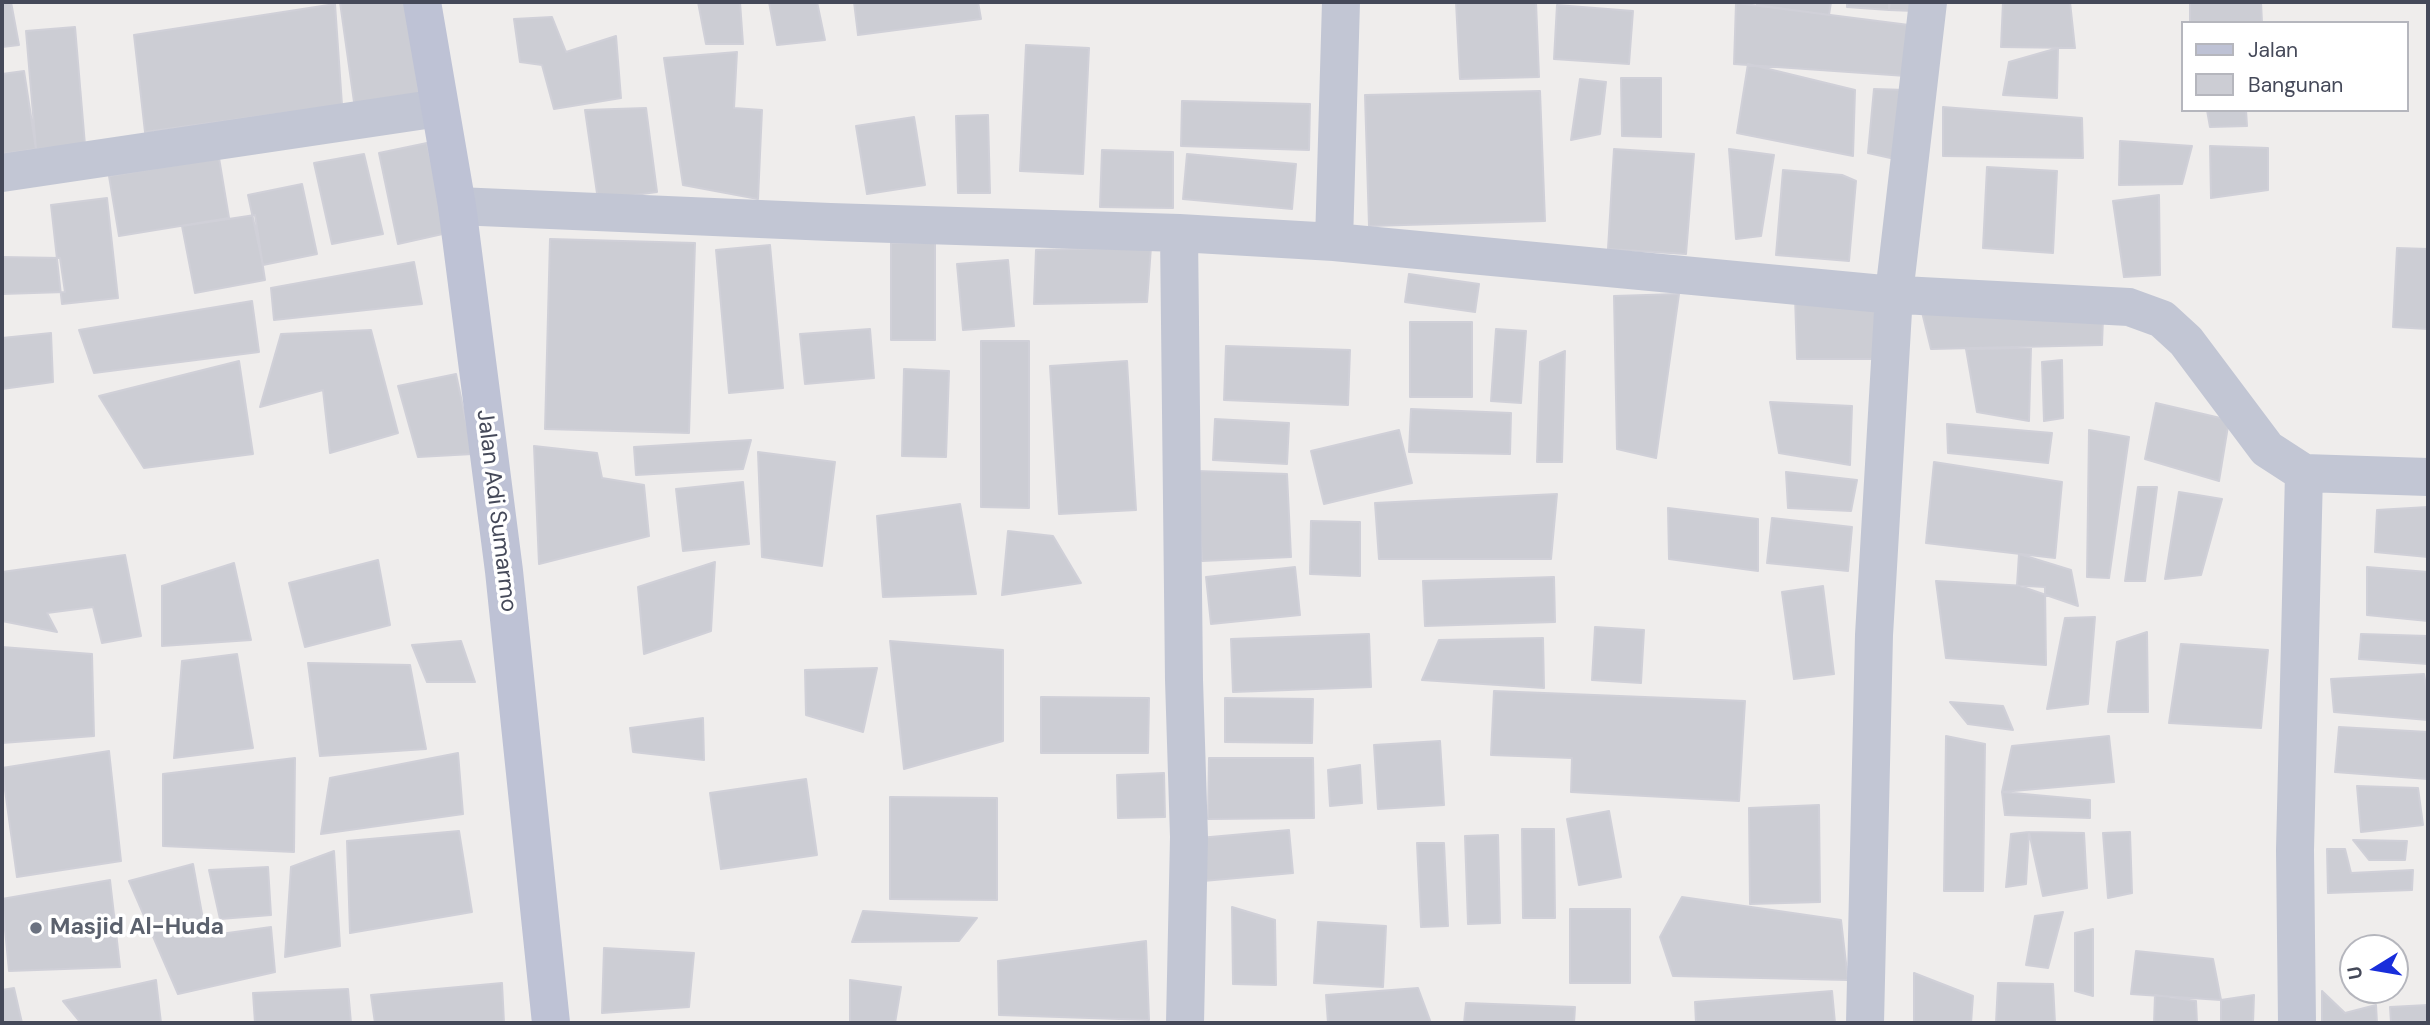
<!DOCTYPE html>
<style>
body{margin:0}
#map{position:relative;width:2430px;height:1025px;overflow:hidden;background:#efedec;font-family:"DM Sans",sans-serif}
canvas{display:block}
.frame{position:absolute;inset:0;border:4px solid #454959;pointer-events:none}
.legend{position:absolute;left:2181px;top:21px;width:228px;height:91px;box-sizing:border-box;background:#fff;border:2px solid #b5b6bd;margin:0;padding:9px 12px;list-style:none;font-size:21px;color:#454959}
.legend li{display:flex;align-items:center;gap:14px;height:35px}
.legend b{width:35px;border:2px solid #b5b6bd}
.north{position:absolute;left:2339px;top:934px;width:70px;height:70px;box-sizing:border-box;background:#fff;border:2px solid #b5b6bd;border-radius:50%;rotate:259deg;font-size:19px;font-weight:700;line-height:28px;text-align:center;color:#454959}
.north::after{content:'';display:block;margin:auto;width:24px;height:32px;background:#192edb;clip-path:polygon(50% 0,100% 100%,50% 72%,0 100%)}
</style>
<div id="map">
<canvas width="2430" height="1025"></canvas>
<div class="frame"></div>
<ul class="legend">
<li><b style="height:9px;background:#bec2d5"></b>Jalan</li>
<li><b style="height:19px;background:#cccdd4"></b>Bangunan</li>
</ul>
<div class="north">U</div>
</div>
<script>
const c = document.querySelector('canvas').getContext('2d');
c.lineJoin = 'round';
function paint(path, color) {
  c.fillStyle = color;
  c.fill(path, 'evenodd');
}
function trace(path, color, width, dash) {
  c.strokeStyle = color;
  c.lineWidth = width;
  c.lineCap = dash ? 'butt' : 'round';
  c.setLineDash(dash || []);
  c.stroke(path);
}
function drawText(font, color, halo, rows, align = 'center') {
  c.font = font + ' "DM Sans",sans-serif';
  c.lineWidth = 7;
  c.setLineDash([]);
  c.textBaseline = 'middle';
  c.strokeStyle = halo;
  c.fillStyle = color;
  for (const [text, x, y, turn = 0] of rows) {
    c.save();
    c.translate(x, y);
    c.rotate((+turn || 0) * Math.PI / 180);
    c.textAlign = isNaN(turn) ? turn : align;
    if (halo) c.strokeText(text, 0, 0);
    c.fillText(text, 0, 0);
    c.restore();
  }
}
const building = new Path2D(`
 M2,2H11L19,45L2,47Z
 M340,2H406L420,100L355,109Z
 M698,2H740L743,44H706Z
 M769,2H817L825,40L777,45Z
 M854,2H978L981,19L858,35Z
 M1456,2H1536L1539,77L1460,79Z
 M1757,2H1831L1829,15L1757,5Z
 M1847,2H1889V10L1847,7Z
 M1890,2H1915V11L1889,10Z
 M2003,2H2070L2075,48L2001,47Z
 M2190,2H2261L2262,23H2190Z
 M1736,3L1909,25L1906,76L1734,64Z
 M335,4L342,105L145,132L134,35Z
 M1557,5L1633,11L1629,64L1554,59Z
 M552,17L566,52L616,36L621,98L554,109L542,65L520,62L514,19Z
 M75,27L85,145L36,149L26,31Z
 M1026,45L1089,48L1083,174L1020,171Z
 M2058,48L2057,98L2003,95L2009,62Z
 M737,52L734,108L762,110L758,199L683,185L664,58Z
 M1748,64L1855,90L1853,156L1737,133Z
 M24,71L36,149L2,154V74Z
 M1621,78H1661V137L1622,136Z
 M1580,79L1606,82L1600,134L1571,140Z
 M1874,89L1906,90L1895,159L1868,153Z
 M1540,91L1545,221L1369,226L1365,95Z
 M1182,101L1310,104L1309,150L1181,146Z
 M1943,107L2082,118L2083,158L1943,156Z
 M646,108L657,192L598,200L585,110Z
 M2207,110H2246L2247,126L2210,127Z
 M988,115L990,193H958L956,116Z
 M914,117L925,185L867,194L856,126Z
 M2120,141L2192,146L2182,184L2119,185Z
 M427,143L447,233L398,244L379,153Z
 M2210,146L2268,148V190L2211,198Z
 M1614,149L1694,154L1686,254L1608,249Z
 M1729,149L1774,155L1761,236L1736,239Z
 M1102,150L1173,152V208L1100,207Z
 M364,154L383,234L332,244L314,163Z
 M1187,154L1296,164L1292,209L1183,199Z
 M219,158L229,218L119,236L109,176Z
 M1987,167L2057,171L2053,253L1983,248Z
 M1783,170L1842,175L1856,181L1849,261L1776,255Z
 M302,184L317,254L263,265L248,195Z
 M2159,195L2160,275L2124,277L2113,201Z
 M107,198L118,298L62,304L51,205Z
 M255,215L265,280L195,293L182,226Z
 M550,239L695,243L689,433L545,429Z
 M891,243H935V340H891Z
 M770,245L783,388L729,393L716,250Z
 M1151,247L1147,302L1034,304L1036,250Z
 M2397,248L2428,249V329L2393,327Z
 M2,257L60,258L65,292L2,294Z
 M1008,260L1014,326L963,330L957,264Z
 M414,262L422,304L274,320L271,288Z
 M1409,274L1479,284L1475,312L1405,302Z
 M1679,294L1656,458L1617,449L1614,296Z
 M1878,295L1879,359H1797L1795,296Z
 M252,301L259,352L94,373L79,330Z
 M1922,312L2103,318L2102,345L1931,349Z
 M1410,322H1472V397H1410Z
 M870,329L874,378L805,384L800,334Z
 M1496,329L1526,331L1521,403L1491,401Z
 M371,330L398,433L330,453L323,390L260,407L281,334Z
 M51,333L53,382L2,389V338Z
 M981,341H1029V508L981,507Z
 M1226,346L1350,350L1348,405L1224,400Z
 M2031,348L2029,421L1977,412L1966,349Z
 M1565,351L1562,462H1537L1540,362Z
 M2062,360L2063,418L2044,421L2042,362Z
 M239,361L253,454L144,468L99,396Z
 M1127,361L1136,510L1059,514L1050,366Z
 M904,369L949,371L946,457L902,456Z
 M456,374L473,454L418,457L398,386Z
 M1770,402L1852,406L1850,465L1779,453Z
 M2156,403L2229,420L2219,481L2145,459Z
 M1411,409L1511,413L1510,454L1409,452Z
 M1215,419L1289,423L1287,464L1213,460Z
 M1947,424L2052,433L2048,463L1948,453Z
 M1399,430L1412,483L1324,504L1311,451Z
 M2089,430L2129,437L2109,578L2087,577Z
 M751,440L743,469L636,475L634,447Z
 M534,446L597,453L602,478L644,485L649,536L539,564Z
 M758,452L835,462L822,566L762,557Z
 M1934,462L2062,482L2055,558L1926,543Z
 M1197,471L1287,474L1291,557L1202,561Z
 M1786,472L1857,480L1851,511L1788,508Z
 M743,482L749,544L683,551L676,489Z
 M2138,487H2157L2145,581H2125Z
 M2179,492L2222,499L2201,575L2165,579Z
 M1557,494L1551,559H1379L1375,503Z
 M960,504L976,594L883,597L877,516Z
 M2428,507V557L2375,552L2377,510Z
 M1668,508L1758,519V571L1669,559Z
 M1772,518L1852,527L1848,571L1767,563Z
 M1311,521L1360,522V576L1310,574Z
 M1008,531L1053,536L1081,583L1002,595Z
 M2019,554L2071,570L2078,606L2017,585Z
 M125,555L141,636L102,643L93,607L47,613L57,632L2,621V572Z
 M378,560L390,625L305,647L289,583Z
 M715,562L711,631L644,654L638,587Z
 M234,563L251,640L162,646V586Z
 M1295,567L1300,615L1211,624L1206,577Z
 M2367,567L2428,572V621L2367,615Z
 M1554,577L1555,622L1425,626L1423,581Z
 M1936,581L2045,587L2046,665L1946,658Z
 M1823,586L1834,674L1794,679L1782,592Z
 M2095,617L2088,704L2047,709L2065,618Z
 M1595,627L1644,630L1641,683L1592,680Z
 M2147,632L2148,712H2108L2117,642Z
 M1369,634L1371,687L1233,692L1231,639Z
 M2361,634L2428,636V664L2359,659Z
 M1543,638L1544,688L1422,680L1439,640Z
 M461,641L475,682H427L412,645Z
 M890,641L1003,650V741L904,769Z
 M2181,644L2268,650L2261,728L2169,723Z
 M2,647L92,654L94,736L2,743Z
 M237,654L253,748L174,758L182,661Z
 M308,663L410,665L426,749L320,756Z
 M877,668L863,732L806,715L805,670Z
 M2424,674L2428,698V720L2334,712L2331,679Z
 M1494,691L1745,701L1739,801L1571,792L1572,758L1491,755Z
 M1041,697L1149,698L1148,753H1041Z
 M1225,698L1313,699L1312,743L1225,742Z
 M1950,702L2003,706L2013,730L1968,724Z
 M703,718L704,760L633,752L630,728Z
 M2339,727L2428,732V779L2335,772Z
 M1946,736L1985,744L1983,891H1944Z
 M2109,736L2114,782L2002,792L2012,746Z
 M1440,741L1444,805L1378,809L1374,745Z
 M109,751L121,861L17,877L2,768Z
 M458,753L463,814L321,834L330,778Z
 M295,758L294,852L163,846V774Z
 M1209,758H1313L1314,818L1208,819Z
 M1360,765L1362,803L1330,806L1328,770Z
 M1164,773L1165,817L1118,818L1117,775Z
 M806,779L817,855L721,869L710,793Z
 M2357,786L2418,788L2423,825L2361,832Z
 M2002,792L2090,800V818L2005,815Z
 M890,797L997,798V900L890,899Z
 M1819,805L1820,902L1750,904L1749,808Z
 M1609,811L1621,877L1579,885L1567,819Z
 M1522,829H1554L1555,918H1523Z
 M1289,830L1293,873L1203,881L1199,838Z
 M459,831L472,912L350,933L347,841Z
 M2029,832L2026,884L2006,887L2011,834Z
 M2029,832L2084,833L2087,888L2043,896Z
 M2130,832L2132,893L2108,898L2103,833Z
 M1498,835L1500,923L1468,924L1465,836Z
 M2353,840L2407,841L2405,860H2369Z
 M1417,843H1444L1448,926L1421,927Z
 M2327,849H2345L2351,873L2413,870L2412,890L2328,893Z
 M334,851L340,946L285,957L291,867Z
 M193,864L206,936L271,927L275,972L178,994L129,881Z
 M268,867L271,915L220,919L209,870Z
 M110,880L120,967L9,971L2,899Z
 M1682,897L1841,920L1848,980L1673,976L1660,937Z
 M1232,907L1275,920L1276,985L1233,984Z
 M1570,909H1630V983H1570Z
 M863,911L977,918L959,941L852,942Z
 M2063,912L2048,968L2026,965L2035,916Z
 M1318,922L1386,926L1383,987L1314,983Z
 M2093,929V996L2075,991V933Z
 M1146,941L1149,1020L999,1015L998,961Z
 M604,948L694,953L689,1007L602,1013Z
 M2136,951L2213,959L2221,1000L2131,994Z
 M1914,973L1973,996L1971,1023H1914Z
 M156,980L161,1023H81L63,1001Z
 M850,980L901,987L895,1023H850Z
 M502,983L504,1023H375L371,995Z
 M1998,983L2053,984L2055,1023H1996Z
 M14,988L22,1023H2V990Z
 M1418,988L1431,1023H1328L1326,995Z
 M348,989L351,1023H255L253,993Z
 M1832,991L1835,1023H1696L1695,1002Z
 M2322,991L2345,1013L2376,1005L2377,1023H2322Z
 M2155,995L2196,1001L2197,1023H2154Z
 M2254,995L2253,1023H2221V1000Z
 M1466,1003L1575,1007L1574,1023H1464Z
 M2428,1005V1023H2391L2390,1007Z`);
paint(building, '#cccdd4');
trace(building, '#d0d0d8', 2);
trace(new Path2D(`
 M2,173L439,108
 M457,206L830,222L1179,233L1334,242L1883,294L2129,307L2162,319L2186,341L2267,449L2304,473L2428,477
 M1179,233L1184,680L1189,837L1185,1023
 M1334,242L1341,2
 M1865,1023L1874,635L1894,294L1928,2
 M2297,1023L2295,850L2304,473`), '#c2c6d4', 38);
trace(new Path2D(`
 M422,2L457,206L504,571L551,1023`), '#bec2d5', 38);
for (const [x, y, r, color] of [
 [36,928,7,"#6b7280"]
]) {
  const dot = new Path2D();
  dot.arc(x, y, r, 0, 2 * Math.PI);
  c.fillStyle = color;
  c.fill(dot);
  trace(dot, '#fff', 2.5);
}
drawText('23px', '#454959', '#fff', [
 ["Jalan Adi Sumarmo",496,511,83]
]);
drawText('bold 23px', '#5b616d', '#fff', [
 ["Masjid Al-Huda",50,928]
], 'left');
</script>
